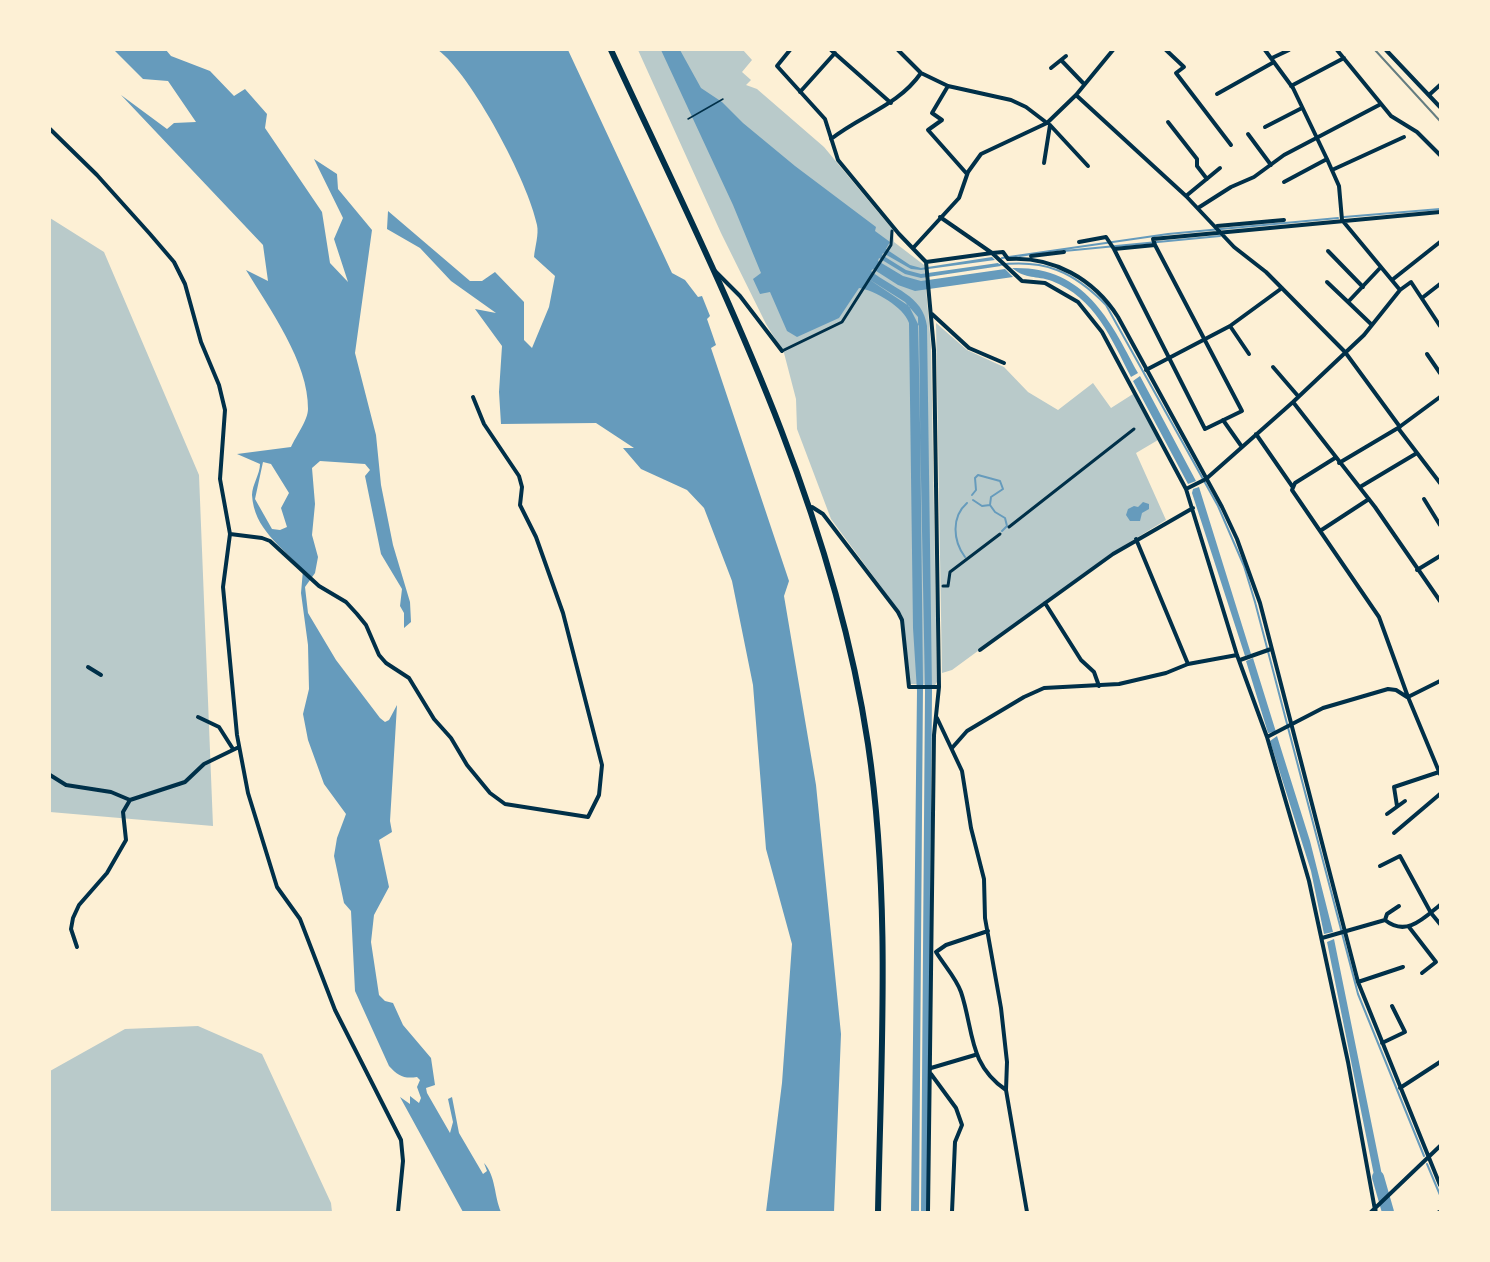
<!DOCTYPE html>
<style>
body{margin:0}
#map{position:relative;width:1490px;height:1262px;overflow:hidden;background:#fdf0d5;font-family:Mulish,sans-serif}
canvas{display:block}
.frame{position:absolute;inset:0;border:51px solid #fdf0d5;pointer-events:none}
</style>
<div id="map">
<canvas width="1490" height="1262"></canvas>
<div class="frame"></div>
</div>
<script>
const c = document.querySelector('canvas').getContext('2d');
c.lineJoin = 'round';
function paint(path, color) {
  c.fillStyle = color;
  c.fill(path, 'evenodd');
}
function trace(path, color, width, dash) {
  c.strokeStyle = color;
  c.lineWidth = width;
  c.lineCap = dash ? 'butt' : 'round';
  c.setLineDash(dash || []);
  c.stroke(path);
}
paint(new Path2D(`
 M638,50H743L752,60L742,72L751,80L746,85L757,89L824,147L893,230L894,242L924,265L931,346L937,682L935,685L910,684L902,615L831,519L797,429L796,399L784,353L766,324L721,233Z
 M50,218L104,252L199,475L213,826L50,812Z
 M936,323L967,350L1004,367L1028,392L1058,410L1093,383L1111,408L1133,394L1158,440L1136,453L1166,520L1110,554L952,670L942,673Z
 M198,1026L262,1054L331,1203L332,1212H50V1071L125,1029Z`), '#b9caca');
paint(new Path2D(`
 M114,50H166L171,56L210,71L234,96L245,89L267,114L265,128L322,212L330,263L348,282L334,239L343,218L314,159L337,174L338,189L372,230L355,353L376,435L381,485L393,545L410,602L411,622L404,628V613L400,606L402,589L381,554L365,476L370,470L365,464L320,461L312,468L315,504L312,535L318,557L315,573L305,587L308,613L336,660L380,718L385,722L389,720L397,705L390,821L392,832L379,840L389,887L374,915L371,942L379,995L385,1001L393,1003L403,1025L431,1058L435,1085L426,1088L427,1093L450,1133L453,1122L448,1099L452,1097L459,1133L483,1174L487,1171L484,1163C496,1176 494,1196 501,1212H463L400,1097L410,1104V1096L419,1103L421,1098L417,1087L420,1080L417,1077C404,1079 398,1076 389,1066L355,991L351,911L344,903L334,856L337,838L346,814L324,784L308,740L303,714L309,689L308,645L301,593L303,570C281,546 254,529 252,495C252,485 260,474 260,464L237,454L291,447C296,436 308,420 308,409C309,363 269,308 246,270L268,281L263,245L121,95L167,129L174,123L196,122L168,81L143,79ZM263,462L271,464L289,493L281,508L287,527L280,530L272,529L255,499Z
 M438,50H568L672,273L685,280L698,297L702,296L710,316L707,319L716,345L711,348L789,581L784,596L816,785L841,1034L834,1212H766L782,1083L792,944L766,849L753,685L732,581L704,508L687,490L641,469L623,448H634L596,423L501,424L499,392L502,346L475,309L496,313L451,281L420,248L387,229L388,211L470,281H482L495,272L524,302V340L532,348L549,307L555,276L534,257C535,247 539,234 537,225C529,183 471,74 438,50Z
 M661,50H680L701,88L722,102L743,123L795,166L876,227L875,231L890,242L886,249L910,265L921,268L992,257L995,260L921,270L911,269L883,253L882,255L906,270L921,274L998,263L1001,266L921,278L905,274L879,258L878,261L903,276L921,281L1005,269L1013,277L915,291L898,285L873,269L871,271C893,289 923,295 927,326L932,691L928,1212H921L925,691L918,317L905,302L867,278L909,306L919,326L923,684L919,1212H911L917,691L913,628L909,323C904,307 874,290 859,288L839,318L797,337L787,331L770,292L760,294L753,279L761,273L733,205Z
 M1012,268C1084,266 1109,318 1138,373L1131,377C1111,338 1095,298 1052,281C1035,275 1027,280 1012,268Z
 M1140,376L1196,481L1188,484L1133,381Z
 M1199,487L1251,654L1245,656L1192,493L1193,489Z
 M1143,502L1149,504V509L1142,513L1140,521H1130L1126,515L1128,509L1134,506L1138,507Z
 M1253,658L1276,732L1268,733L1246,661Z
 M1277,736L1310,841L1333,932L1324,934L1311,871L1270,741Z
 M1334,939L1385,1190L1378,1195L1327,942Z`), '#669bbc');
trace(new Path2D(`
 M1344,217L1440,209
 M1064,251L1220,236
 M1020,256L1032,254
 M1002,258L1168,234L1338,218
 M998,265C1044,259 1073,271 1106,305L1218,506L1244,566L1255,602L1358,994L1424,1156
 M972,495L976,490L975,478L978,475L1000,481L1003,489L991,497L990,505
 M973,500L982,506L990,505L995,512L1005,518L1007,526L1002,531
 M965,557C953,541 951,517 967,503
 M1427,1164L1440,1195`), '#669bbc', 2);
trace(new Path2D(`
 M1378,1177L1388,1212`), '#669bbc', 12);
trace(new Path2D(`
 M688,119L723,99`), '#003049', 1.5);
trace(new Path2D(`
 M782,351L842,322L891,245L892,231
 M1009,527L1134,429
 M943,586H948L950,572L1000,534`), '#003049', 3);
trace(new Path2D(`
 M790,50L777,66L825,119L838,160L899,234L926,262L934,350L939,687L934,735L928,1212
 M831,50L891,103
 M898,50L921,73L948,86L1011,100L1026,107L1047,123
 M1166,50L1184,67L1176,73L1231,145
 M1265,50L1293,88L1327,159L1339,186L1342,220L1400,290
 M1337,50L1391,116L1417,132L1440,155
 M1386,50L1440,107
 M1272,58L1289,50
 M1061,60L1084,84
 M1051,68L1066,56
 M948,86L932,113L942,120L928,130L967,174
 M1291,86L1344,58
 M800,92L835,53
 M1217,94L1274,62
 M1076,95L1186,196L1234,247L1266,272L1345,352L1400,427
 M1429,95L1440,85
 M1168,122L1197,159V166L1207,179
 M1050,125L1088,166
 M1265,127L1302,108
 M50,129L97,175L150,234L174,262L185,284L201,342L219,385L225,410L220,479L230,534L223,587L237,735L248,793L277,887L300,919L335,1010L401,1140L403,1161L398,1212
 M1248,134L1271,165
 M831,139C861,115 898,106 921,73
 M1044,163L1050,125
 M1332,170L1404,137
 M1284,182L1327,159
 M1186,196L1220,168
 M1198,208L1231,187L1254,177L1284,155L1381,104
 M940,217L992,253L1003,252L1008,259C1053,256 1094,279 1118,317L1222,507L1237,539L1260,603L1358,982L1440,1185
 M1217,226L1284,220
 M1079,242L1106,237L1114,249
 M1155,245L1242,411L1205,429L1114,249Z
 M1155,245L1153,239L1440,212
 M914,247L959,198L968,172L981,154L1047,123L1076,95L1113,50
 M1328,251L1363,287
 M1031,256L1064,252
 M926,262L992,253L1022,281L1045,283L1078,302L1102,332L1186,489L1237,655L1267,737L1309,881L1348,1062L1375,1210
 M715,271L740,296L782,351
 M1392,280L1440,242
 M1327,282L1348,302
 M1422,298L1440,284
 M932,314L969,348L1004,363
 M1372,325L1348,302L1381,267
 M1230,326L1249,354
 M1427,354L1440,373
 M1273,367L1298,396
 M1146,370L1230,326L1282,288
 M1293,402L1375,507L1440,601
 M1223,420L1242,447
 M1398,428L1440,483
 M1256,434L1292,486
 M1335,458L1295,483L1292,490L1379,617L1408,697L1440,774
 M1339,463L1398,428L1440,397
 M1360,487L1417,453
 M1186,489L1206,479L1293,402L1364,335L1400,290L1411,282L1440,326
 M1424,499L1440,525
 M812,507L823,514L898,612L902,620L909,687H939
 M1320,531L1369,499
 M230,534L262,538L270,541L319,586L346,602L357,614L366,625L379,655L386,663L409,678L434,719L451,738L467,765L490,793L505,804L588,817L599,795L602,765L563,613L536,537L520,505L522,487L519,476L484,424L473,397
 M1136,539L1188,664
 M1417,570L1440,556
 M1045,603L1081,660L1094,672L1099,686
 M980,650L1113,554L1193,508
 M1240,660L1271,649
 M88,667L101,675
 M1408,697L1440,681
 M198,717L219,727L233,749
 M937,718L962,771L971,828L984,879L985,918L1001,1008L1007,1062L1006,1090L1027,1212
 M1267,737L1323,708L1388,689L1396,690L1407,697
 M952,748L967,731L1024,697L1044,688L1119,684L1166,673L1188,664L1237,655
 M50,775L66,785L111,792L130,800L185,782L204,764L239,747
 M1397,806L1394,787L1439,772
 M1387,814L1405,801
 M1394,833L1440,794
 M1380,866L1400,856L1431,913L1440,924
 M1385,920L1387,914L1399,906
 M1409,927L1436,962L1422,973
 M1322,938L1385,920C1406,937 1423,919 1440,905
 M77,947L71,929L73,918L79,905L107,873L126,840L123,812L130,800
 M936,952C944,965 956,978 961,992C974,1031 968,1064 1006,1090
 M936,952L946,945L988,931
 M1358,982L1403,967
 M1382,1043L1405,1032L1392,1006
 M931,1068L975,1055
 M931,1074L956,1108L962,1125L955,1142L952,1212
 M1400,1088L1440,1062
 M1371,1212L1440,1146
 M1439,1212H1440`), '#003049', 4);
trace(new Path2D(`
 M1375,1210V1212`), '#003049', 5);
trace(new Path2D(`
 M611,50C715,274 831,497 868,744C891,899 881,1056 878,1212`), '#003049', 6);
trace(new Path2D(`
 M1375,50L1440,121`), '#657d81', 2);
</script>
